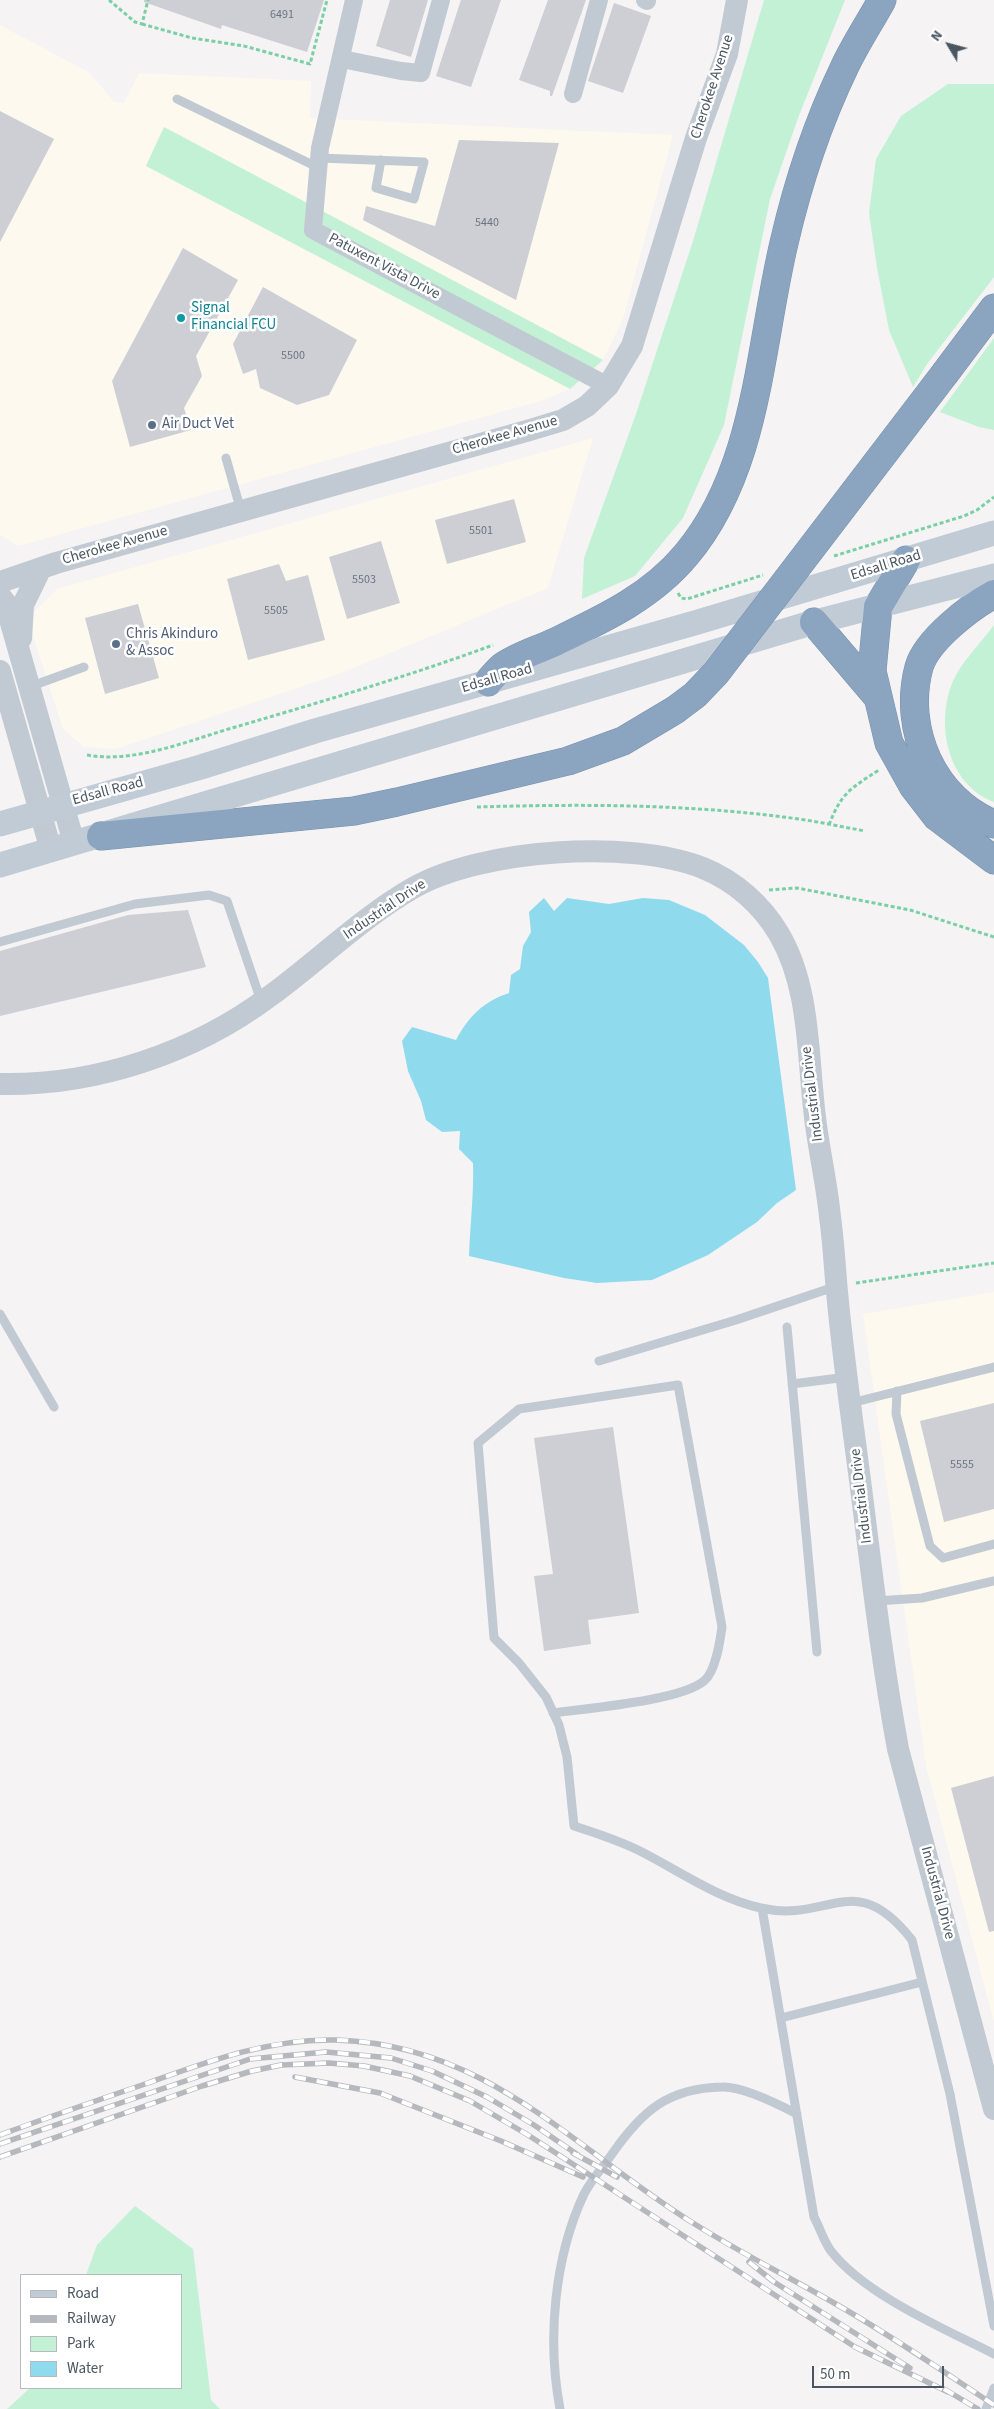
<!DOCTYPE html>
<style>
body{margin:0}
#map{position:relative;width:994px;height:2409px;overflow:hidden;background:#f5f3f3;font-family:"Source Sans 3",sans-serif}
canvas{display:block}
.legend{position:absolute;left:20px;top:2274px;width:162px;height:115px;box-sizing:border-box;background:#fff;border:1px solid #b7bbc0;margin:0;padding:6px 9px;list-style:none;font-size:15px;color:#4a5661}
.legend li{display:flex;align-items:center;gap:10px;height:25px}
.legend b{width:25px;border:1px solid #b7bbc0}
.north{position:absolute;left:924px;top:20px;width:50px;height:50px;-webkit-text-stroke:4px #fff;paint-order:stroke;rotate:307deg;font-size:14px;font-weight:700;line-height:20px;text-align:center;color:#4a5661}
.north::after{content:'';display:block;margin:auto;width:18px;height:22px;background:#4a5661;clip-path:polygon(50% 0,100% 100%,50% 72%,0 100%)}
.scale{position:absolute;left:812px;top:2366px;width:132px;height:22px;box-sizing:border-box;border:2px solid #4a5661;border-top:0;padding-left:6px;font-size:15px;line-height:18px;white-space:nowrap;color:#4a5661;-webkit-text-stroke:4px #fff;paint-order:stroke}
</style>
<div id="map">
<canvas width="994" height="2409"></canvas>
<ul class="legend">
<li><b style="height:6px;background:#c1cbd6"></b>Road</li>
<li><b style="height:6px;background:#b5b8bd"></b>Railway</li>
<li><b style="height:14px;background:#c3f1d5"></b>Park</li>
<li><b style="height:14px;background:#90daee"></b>Water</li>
</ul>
<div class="north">N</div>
<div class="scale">50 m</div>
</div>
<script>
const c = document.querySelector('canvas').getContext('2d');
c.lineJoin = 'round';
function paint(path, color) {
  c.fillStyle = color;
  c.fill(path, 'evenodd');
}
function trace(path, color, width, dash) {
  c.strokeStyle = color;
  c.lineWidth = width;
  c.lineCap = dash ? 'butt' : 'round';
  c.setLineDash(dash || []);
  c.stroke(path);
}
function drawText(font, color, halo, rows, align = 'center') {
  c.font = font + ' "Source Sans 3",sans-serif';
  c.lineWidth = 5;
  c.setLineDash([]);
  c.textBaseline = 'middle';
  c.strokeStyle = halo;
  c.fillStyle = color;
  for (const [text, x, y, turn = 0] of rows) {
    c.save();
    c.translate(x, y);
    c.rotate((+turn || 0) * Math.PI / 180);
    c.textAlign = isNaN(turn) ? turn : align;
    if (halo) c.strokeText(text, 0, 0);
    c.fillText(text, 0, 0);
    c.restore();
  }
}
paint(new Path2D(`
 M0,25L90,73L114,102L124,103L139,73L311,81L310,118L673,135L623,319L603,360L164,127L146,166L570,389L541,401L18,546L0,535Z
 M593,438L548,588L339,674L116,749L84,747L63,729L33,636L34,612L57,589Z
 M994,1292V2022L926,1766L863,1314Z`), '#fdf9ef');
paint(new Path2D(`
 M764,0H845L798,118L770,199L724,425L683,518L635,576L582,599L584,558L636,414L693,241Z
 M948,84H994V277L927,364L913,387L889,330L877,268L869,213L876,159L901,116Z
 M164,127L603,360L570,389L146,166Z
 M994,338V430L979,427L940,412Z
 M994,625V802C947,784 935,724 953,681C962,661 981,643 994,625Z
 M135,2206L193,2249L211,2400L220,2409H7L30,2388H181V2275H86L97,2245Z`), '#c3f1d5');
paint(new Path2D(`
 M544,898L554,911L567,898L609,904L643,898L669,900L705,915L744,945L758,962L768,978L796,1190L777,1203L757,1222L708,1255L652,1280L597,1283L564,1278L469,1256C470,1225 474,1194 473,1163L459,1149L460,1131L442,1132L426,1120L421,1101L408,1071L402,1041L412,1027L456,1040C469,1016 483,1002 509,993L511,975L520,969L523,946L531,932L529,912Z`), '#90daee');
paint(new Path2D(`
 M144,0H324L307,52L222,25L221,29L144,2Z
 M390,0H428L411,57L376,46Z
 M461,0H501L471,87L436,76Z
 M548,0H586L552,96H550V91L519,80Z
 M614,3L651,16L623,93L588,81Z
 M0,111L54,139L0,242Z
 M459,140L559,143L516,300L363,220L366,206L435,226Z
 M183,248L238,280L196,356L202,376L184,408L191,430L130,447L112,381Z
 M263,287L357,340L329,395L297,405L260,388L256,369L243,374L233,344Z
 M514,499L526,542L447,564L435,520Z
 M381,541L400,603L347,619L329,557Z
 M279,564L286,581L308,575L325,640L248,660L227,579Z
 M138,604L159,678L105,694L85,618Z
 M188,910L206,967L0,1016V951L128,915Z
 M994,1403V1509L944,1522L920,1421Z
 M613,1427L639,1613L588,1620L591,1644L544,1651L534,1576L553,1574L534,1438Z
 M994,1776V1931L989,1932L951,1788Z`), '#cdcfd5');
const motorway = new Path2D(`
 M946,372L994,308
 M906,560L878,607L872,671L889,743L913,786L937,817L994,860
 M994,594C970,607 927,640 919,667C902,730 934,800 994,824
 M814,622L876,695
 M488,682C492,678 497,671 502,667C517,656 538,650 555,642C603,619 651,597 686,555C758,469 759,348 784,243C798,182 818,122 845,66C856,43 870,22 882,0
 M101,836L354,811L397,802L568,761L623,741L675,710`);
trace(motorway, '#7690ad', 29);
trace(new Path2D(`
 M109,0L135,22L142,24L148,0
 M142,24L192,38L244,46L310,64L327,0
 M834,556L964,516L977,510L994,497
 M678,593L681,598L687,599L763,575
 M87,755C136,764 192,739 239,726C324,701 409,676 493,645
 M477,807C579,804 682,804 783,817C811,820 838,826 865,831
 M829,825C841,793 851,788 879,770
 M769,890L797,888L910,910L994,937
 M856,1283L994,1263`), '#7ad0a6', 3, [4, 2.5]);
trace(new Path2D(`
 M177,99L317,167
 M319,158L424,162L414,199L376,188L381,160
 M226,458L241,511
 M29,687L84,667
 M0,942L135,904L209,895L227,901L261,1001
 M0,1314L54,1407
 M787,1327L817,1652
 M599,1361L736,1320L837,1286
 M792,1384L847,1377
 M897,1391L896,1414L930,1546L943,1558L994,1544
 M851,1403L994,1367
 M876,1601L922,1598L994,1581
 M553,1713C588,1708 680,1701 704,1681C716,1671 720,1641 722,1627L678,1385L519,1409L478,1443L494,1638L519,1663L546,1697L559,1725L567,1757L574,1826C596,1833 617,1840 638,1850C678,1870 716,1898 761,1908C829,1924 854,1866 912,1940L950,2094L994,2326
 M762,1908L814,2217C820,2228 824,2242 831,2251C865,2295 945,2329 994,2354
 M781,2018L922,1982
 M560,2409C547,2340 554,2258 584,2194C591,2180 603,2167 612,2154C642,2111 668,2088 722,2087C743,2086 778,2104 797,2114
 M986,2409L994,2388`), '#c1cad2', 9);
trace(new Path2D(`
 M354,0L320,148L313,230L608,386
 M645,0L647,1
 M342,59L401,71L421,73L441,0
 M573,94L599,0`), '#c1cad2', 18);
trace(new Path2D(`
 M0,582L56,563L530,430L563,420L587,406L608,386L632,346L696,138L727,54L737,0
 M0,596L5,602L74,843
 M21,638L23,605L41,568
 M0,671L51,850
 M0,1084C95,1086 194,1053 270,996C318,961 361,918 413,888C481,849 630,839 703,868C735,881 762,905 779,934C812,990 807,1062 816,1125C820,1155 827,1186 830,1217C834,1245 835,1274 838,1302C844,1364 853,1426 861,1488C872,1575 882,1662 898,1749L994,2109`), '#c1cad2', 22);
trace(new Path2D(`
 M0,824L201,767L315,731L698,622L994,533
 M0,865L811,623L994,576`), '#c1cbd6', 25);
trace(motorway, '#8ba5c1', 28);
const rail = new Path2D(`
 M295,2077L380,2093L501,2141L583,2177
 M0,2135C49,2117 98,2100 148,2083C209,2061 271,2038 337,2040C488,2045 574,2149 693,2223C739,2252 787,2276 834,2303C889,2334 941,2370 994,2405
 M0,2144L250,2059L326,2052L391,2058L432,2071L487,2097L534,2125L578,2155
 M573,2153L617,2177
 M0,2157L202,2086L252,2071L281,2065L329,2063L364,2066L410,2076L470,2101L528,2135L855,2347L948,2392
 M749,2262L774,2282L910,2368
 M944,2389L978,2409`);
trace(rail, '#b5b8bd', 5.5);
trace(rail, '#fff', 4, [11]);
const motorwayBridge = new Path2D(`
 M675,710L695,695L716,673L946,372`);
trace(motorwayBridge, '#7690ad', 29, []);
trace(motorwayBridge, '#8ba5c1', 28);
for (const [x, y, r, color] of [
 [181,318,5,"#0f9aa8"],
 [152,425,5,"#5c6f8a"],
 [116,644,5,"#5c6f8a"]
]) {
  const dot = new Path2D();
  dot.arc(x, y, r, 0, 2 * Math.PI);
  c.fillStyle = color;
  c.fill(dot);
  trace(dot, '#fff', 2);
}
drawText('12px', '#6b747e', null, [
 ["6491",282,15],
 ["5440",487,223],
 ["5500",293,356],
 ["5501",481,531],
 ["5503",364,580],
 ["5505",276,611],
 ["5555",962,1465]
]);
drawText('15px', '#4a5661', '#fff', [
 ["Cherokee Avenue",713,87,-72],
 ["Patuxent Vista Drive",384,267,28],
 ["Cherokee Avenue",505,436,-16],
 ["Cherokee Avenue",115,546,-16],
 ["Edsall Road",886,566,-17],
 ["Edsall Road",497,679,-16],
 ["Edsall Road",108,792,-15],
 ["Industrial Drive",385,910,-34],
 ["Industrial Drive",813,1094,-97],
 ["Industrial Drive",862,1496,-97],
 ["Industrial Drive",937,1893,75]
]);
drawText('15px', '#0d838f', '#fff', [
 ["Signal",191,309],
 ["Financial FCU",191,326]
], 'left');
drawText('15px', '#4e5e75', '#fff', [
 ["Air Duct Vet",162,425],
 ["Chris Akinduro",126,635],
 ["& Assoc",126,652]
], 'left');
</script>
